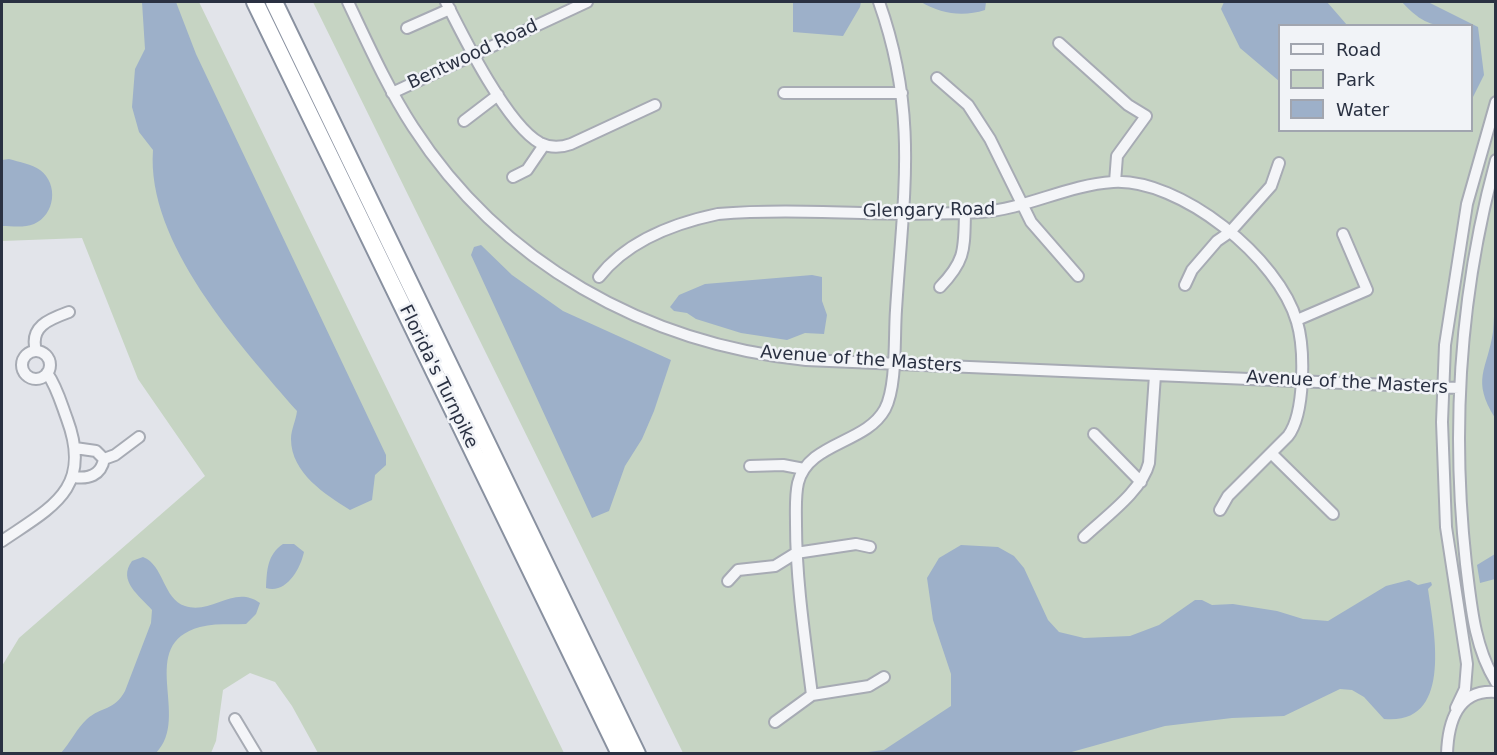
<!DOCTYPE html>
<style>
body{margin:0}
#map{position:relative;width:1497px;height:755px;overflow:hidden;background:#e2e4ea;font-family:"DejaVu Sans",sans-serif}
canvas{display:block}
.frame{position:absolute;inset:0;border:3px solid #2a3142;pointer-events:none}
.legend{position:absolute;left:1278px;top:24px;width:195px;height:108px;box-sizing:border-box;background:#f1f3f7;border:2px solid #a1a5af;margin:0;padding:8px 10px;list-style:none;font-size:18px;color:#2a3142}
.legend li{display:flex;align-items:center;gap:12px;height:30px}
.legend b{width:30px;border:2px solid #a1a5af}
</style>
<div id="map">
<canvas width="1497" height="755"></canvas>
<div class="frame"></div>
<ul class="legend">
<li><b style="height:8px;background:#f4f5f8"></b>Road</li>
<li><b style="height:16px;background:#c6d4c3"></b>Park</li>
<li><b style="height:16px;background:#9db0c9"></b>Water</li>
</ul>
</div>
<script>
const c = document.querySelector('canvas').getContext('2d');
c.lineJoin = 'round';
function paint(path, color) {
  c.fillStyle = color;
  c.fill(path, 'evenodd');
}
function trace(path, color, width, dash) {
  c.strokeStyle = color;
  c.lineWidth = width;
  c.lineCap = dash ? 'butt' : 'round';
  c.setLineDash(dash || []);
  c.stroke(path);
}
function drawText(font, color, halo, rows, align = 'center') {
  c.font = font + ' "DejaVu Sans",sans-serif';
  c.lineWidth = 5;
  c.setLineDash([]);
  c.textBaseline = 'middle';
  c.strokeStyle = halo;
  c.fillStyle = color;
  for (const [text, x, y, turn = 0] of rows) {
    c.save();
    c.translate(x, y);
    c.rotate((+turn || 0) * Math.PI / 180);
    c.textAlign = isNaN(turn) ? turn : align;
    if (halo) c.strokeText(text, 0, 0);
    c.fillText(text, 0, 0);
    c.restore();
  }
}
paint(new Path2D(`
 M2,2H199L564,753H318L292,706L275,682L250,673L223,690L216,741L211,753H2V666L19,638L205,476L138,379L82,238L2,241Z
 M313,2H1495V753H683ZM1280,26H1472V130H1280Z`), '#c6d4c3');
paint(new Path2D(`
 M142,2H176L196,54L386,455V465L375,475L372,500L350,510C326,495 291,473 291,439C291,430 296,420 297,411C240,345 146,243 153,150L139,132L132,107L135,69L145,49Z
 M793,2H861L860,7L843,36L793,32Z
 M921,2H986L985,10C963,17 941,14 921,2Z
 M1224,2H1327L1347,25L1280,26L1279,81L1240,48L1221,9Z
 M1402,2H1428L1478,27L1484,75L1472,99V26C1437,26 1427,29 1402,2Z
 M9,159C19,162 32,164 40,170C59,184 55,215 34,224C24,228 12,226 2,226V160Z
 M481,245L512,275L563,311L671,360L654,411L642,439L625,466L609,511L592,518L471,255L474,247Z
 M1495,270L1496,418H1495C1471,379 1487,371 1493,332C1495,312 1494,290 1495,270Z
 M812,275L822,277V301L827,315L824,334L805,333L787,340L741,333L696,319L687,313L674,311L670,307L679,295L705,284Z
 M283,544H294L304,552C300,570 286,594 266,588C267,570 267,555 283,544Z
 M961,545L998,547L1014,556L1024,568L1048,620L1059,632L1084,638L1130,636L1159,625L1195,600H1202L1212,605L1233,604L1277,611L1303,619L1328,621L1386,586L1409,580L1418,585L1431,582L1432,585L1428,589C1434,631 1454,726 1384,719L1364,697L1352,690L1340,689L1284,716L1232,718L1165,726L1068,753H860L884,750L951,706V674L933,620L927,578L939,558Z
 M1495,554V579L1480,583L1477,565Z
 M143,557C164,565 163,599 185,606C212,615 234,584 260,603L256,614L246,624C231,625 215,623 200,627C135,645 192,717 156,753H61C70,743 77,728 87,719C102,706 114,711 125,691L151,623L152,610C140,596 117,581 132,561Z`), '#9db0c9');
const minor = new Path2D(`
 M348,2C368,44 387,87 413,127C501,263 646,344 806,360L1459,388
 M446,2C463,36 507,125 540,143C550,148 560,148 571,144L655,105
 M407,28L450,9
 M1059,43L1128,105L1146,116L1117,156L1115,182
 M937,78L968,105L990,139L1031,222L1078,276
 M392,93L587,2
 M784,93H902
 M464,121L498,95
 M1496,160C1460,292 1451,428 1466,564C1471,604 1474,647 1496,682
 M513,177L527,170L544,145
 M599,277C627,241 675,223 718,214C805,207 893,218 981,212C1026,209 1067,185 1113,182C1180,178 1279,258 1297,322C1305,349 1305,414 1288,436L1228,496L1220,510
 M1185,285L1192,270L1217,241L1230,232L1271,186L1279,163
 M940,287C966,260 964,249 965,213
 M1297,320L1367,290L1343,234
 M36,351C29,326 50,319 69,312
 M22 365a14 14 0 1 1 28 0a14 14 0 1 1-28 0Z
 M1094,434L1141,482
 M1271,453L1333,514
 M104,459L115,455L139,437
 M750,466L783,465L804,469
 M74,477C88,479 101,476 104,459L96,451L75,448
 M1084,537C1105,517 1142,491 1149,463L1155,375
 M2,541C52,507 93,489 67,419C61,403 57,387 47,373
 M728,581L738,570L775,566L796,553L856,544L870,547
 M812,695C805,639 796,581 796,524C796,511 795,496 798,483C808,442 866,444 885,409C897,386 894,337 896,310C903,197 919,114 879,2
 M1456,708L1465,689L1467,664L1446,527L1442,422L1445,345L1467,204L1496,102
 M235,719L256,754
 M775,722L812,695L869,686L884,677
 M1447,754C1448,723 1457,689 1496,692`);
const highway = new Path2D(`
 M255,2L620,754
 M274,2L637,754`);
trace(minor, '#a7abb4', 14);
trace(highway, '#8991a0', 20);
trace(minor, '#f4f5f8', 10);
trace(highway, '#fff', 16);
drawText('18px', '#2a3142', '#f1f3f7', [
 ["Bentwood Road",473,55,-25],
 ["Glengary Road",929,211,-1],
 ["Avenue of the Masters",861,360,4],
 ["Florida's Turnpike",438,377,64],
 ["Avenue of the Masters",1347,383,3]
]);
</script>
